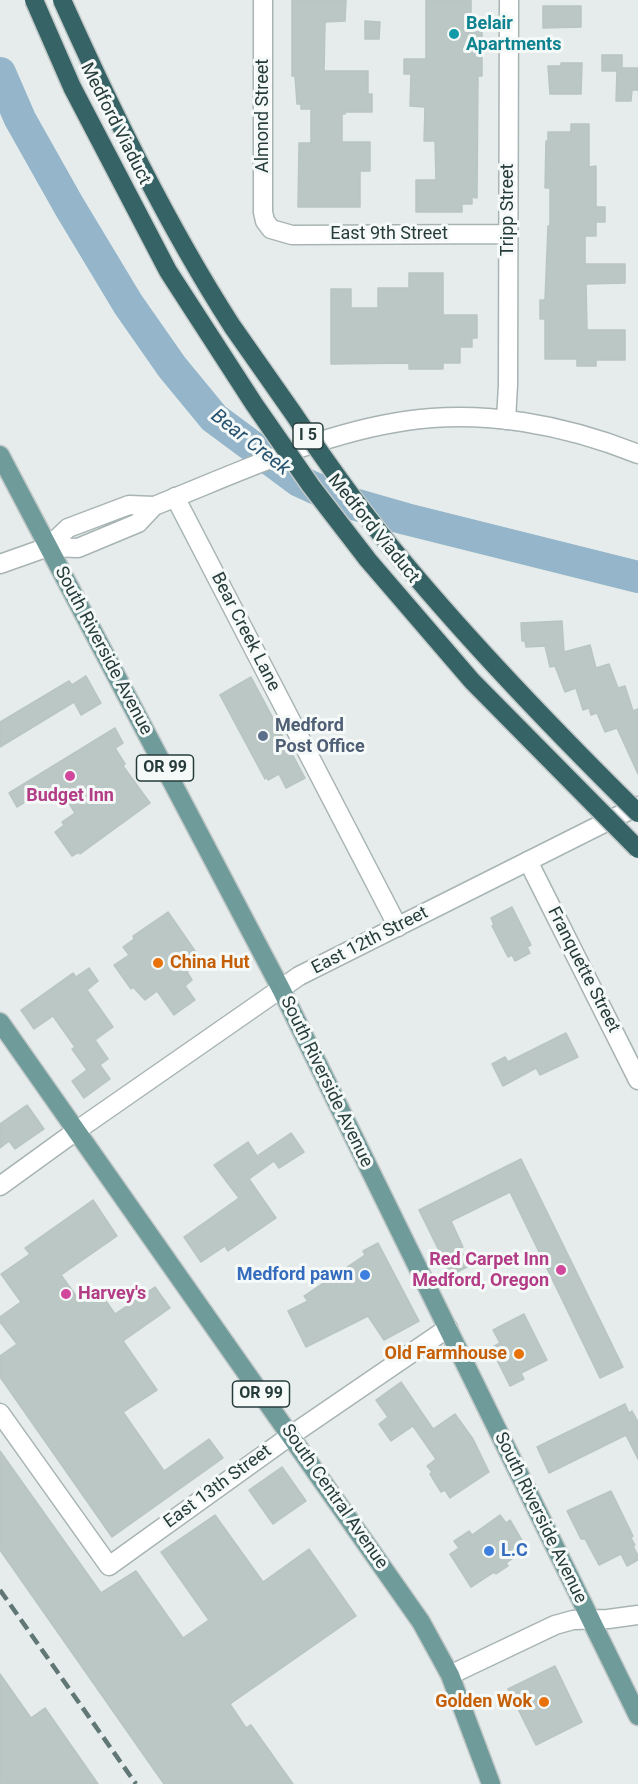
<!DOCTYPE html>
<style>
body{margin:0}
canvas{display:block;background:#e5eceb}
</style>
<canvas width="638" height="1784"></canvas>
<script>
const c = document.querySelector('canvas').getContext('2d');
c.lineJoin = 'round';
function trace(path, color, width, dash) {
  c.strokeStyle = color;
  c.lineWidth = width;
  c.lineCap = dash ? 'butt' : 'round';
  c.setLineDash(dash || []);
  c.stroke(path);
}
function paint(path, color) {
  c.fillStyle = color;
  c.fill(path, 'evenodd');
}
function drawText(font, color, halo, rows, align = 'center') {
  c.font = font + ' Roboto,sans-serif';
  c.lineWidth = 6;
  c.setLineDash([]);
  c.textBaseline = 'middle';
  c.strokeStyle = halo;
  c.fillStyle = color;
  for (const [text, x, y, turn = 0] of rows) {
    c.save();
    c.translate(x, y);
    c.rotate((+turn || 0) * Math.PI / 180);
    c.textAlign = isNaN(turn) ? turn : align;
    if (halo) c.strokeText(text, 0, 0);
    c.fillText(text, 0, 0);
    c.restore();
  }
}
trace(new Path2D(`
 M0,73L20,119L69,206L128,304L172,367L214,418L299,481L343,501L406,519L638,577`), '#94b5ca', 32);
const building = new Path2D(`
 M292,0H346L345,21L325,22L324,71H368V94H372V112H345V114H342V142H370V171H360V207H298L299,143H311V109H301V104H297L295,76H292Z
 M426,0H471V19H482V76H478L477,198L472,197V204H462V212H416V180H436L435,141H424L425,107L410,106L411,74H404V59H426Z
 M543,6H581V27L543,28Z
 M365,21L380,22L379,39H365Z
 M602,55H622V68H638V90H632L631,101H616L617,71H602Z
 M561,63H582L581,94H550L548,66H561Z
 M571,124H589V167L596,166V207H605V222H596V236H585V264H625V283L586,284L587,330H625V360H596V366H577V359H545V319H540V300H545L548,226H550V188H545L546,141H548V132H571Z
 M409,273H443V315H477V338H472V347H460V363H443V369H409V363L331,364V289H351V308H378V288H409Z
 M562,621L564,652L590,645L596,668L609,664L618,688L625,686L633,711L638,709V774L617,728L605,732L597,713L591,715L589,708L583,710L576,688L565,692L555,666L550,667L545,646L526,647L525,641H522L521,623Z
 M86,676L101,703L81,715L74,702L0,747V722L69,681L72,685Z
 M251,677L305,778L286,788L279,774L268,780L267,777L265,779L220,695Z
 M115,728L123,743L115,748L125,764L123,766L150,803L80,854L79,852L72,856L55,832L64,825L62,822L75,813L60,788L51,794L47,788L17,807L9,793Z
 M512,907L531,945L527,947L530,953L515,961L512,955L508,957L492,926L494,925L491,918Z
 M168,912L202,961L187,972L192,980L185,986L195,1000L174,1015L157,991L145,1000L133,987L131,989L114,965L129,955L123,947L134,939L133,936Z
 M89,968L98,981L87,990L113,1027L95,1040L108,1059L100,1065L110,1079L84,1098L72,1081L87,1070L72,1049L75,1047L53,1016L34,1029L21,1010L73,973L76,977Z
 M566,1033L578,1057L540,1075L536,1068L503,1086L492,1064L505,1057L508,1062Z
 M27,1105L44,1129L15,1149L9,1141L0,1148V1124Z
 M291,1133L304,1152L279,1168L274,1161L249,1179L276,1218L228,1251L225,1246L201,1262L184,1237L239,1198L214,1165L248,1142L257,1156Z
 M521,1159L623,1367L600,1378L510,1192L451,1221L463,1247L460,1248L469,1266L451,1275L419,1210Z
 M93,1200L117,1236L61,1275L79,1300L97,1288L115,1314L155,1287L170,1308L123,1341L157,1390L123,1412L164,1471L209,1439L223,1458L112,1537L0,1377V1356L17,1344L0,1322V1317L21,1302L1,1274L30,1254L25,1248Z
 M378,1243L419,1321L384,1340L368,1316L306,1347L288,1311L308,1301L304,1296L365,1255L363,1251Z
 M524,1314L547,1360L521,1373L524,1379L510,1386L491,1348L500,1343L493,1330Z
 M401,1382L433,1429L455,1414L473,1439L489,1472L450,1498L445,1490L441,1492L430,1474L432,1472L427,1466L436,1459L413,1426L391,1441L379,1424L388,1417L376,1400Z
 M625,1404L629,1413L632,1411L638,1422V1459L626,1435L549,1473L537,1447Z
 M0,1451L101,1593L136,1571L183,1638L209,1620L161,1552L215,1515L263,1582L309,1549L356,1616L230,1704L246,1728L251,1725L293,1784H164L0,1550Z
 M282,1467L306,1501L273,1524L249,1490Z
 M611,1491L633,1536L631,1538L635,1545L633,1546L638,1556V1560L627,1566L621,1554L599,1565L585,1539H581L567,1511Z
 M500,1515L506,1523L510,1520L527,1549L506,1563L508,1566L496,1574L494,1572L471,1587L450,1554L459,1548L454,1541L469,1531L472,1535Z
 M555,1666L582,1722L536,1745L508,1689Z
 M0,1674L31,1718L45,1708L98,1784H0Z`);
paint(building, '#bac7c4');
trace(building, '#b8c5c3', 1.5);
const minor = new Path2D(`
 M263,0V212L265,221L271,229L292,235L508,234
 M506,420L508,385L509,0
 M175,497L398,927
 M528,861L638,1080
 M0,1186L76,1131
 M0,1413L109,1566L290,1436L448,1328
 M450,1675L555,1625L573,1620L608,1619L638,1615`);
const tertiary = new Path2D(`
 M48,547L68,528L129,505L154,506C235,474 318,434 405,421C483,409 566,425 638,454
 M0,564L48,547L78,548L138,523L154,506
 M76,1131L299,976L638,806`);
const primary = new Path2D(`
 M0,455L281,989L638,1716
 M0,1022L421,1622L450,1675L491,1784`);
trace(minor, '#a8b4b3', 21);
trace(tertiary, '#a8b4b3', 21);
trace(primary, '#c2c8c8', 21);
trace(minor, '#fff', 18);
trace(tertiary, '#fff', 18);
trace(primary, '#6f9c9b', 18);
trace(new Path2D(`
 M0,1590L136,1784`), '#617776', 4.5, [12, 6]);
const motorwayBridge = new Path2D(`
 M34,0L72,87L168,271L254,404L311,486L368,560L472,681L638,849
 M62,0C112,111 166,223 232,326C252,355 273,384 293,413C324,459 356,504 391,547C468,641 552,728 638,813`);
trace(motorwayBridge, '#c2c8c8', 21, []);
trace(motorwayBridge, '#366365', 18);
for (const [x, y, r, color] of [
 [454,34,6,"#0f9aa8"],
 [263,736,6,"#5c6f8a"],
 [70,776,6,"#d1479c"],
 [158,963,6,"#e8710a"],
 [561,1270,6,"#d1479c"],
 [365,1275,6,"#3f7fe0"],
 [66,1294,6,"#d1479c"],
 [519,1354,6,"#e8710a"],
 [489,1551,6,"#3f7fe0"],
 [544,1702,6,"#e8710a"]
]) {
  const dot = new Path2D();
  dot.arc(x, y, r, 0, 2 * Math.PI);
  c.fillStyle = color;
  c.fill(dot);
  trace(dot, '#f5f9f8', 2);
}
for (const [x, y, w] of [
 [308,436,30],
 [165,768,57],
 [261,1394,57]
]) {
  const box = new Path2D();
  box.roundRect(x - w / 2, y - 13, w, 26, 4.5);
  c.fillStyle = '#f5f9f8';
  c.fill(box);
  trace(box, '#263c3b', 1.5);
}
drawText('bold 16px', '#263c3b', null, [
 ["I 5",308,436],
 ["OR 99",165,768],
 ["OR 99",261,1394]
]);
drawText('bold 18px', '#0d838f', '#f5f9f8', [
 ["Belair",466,24],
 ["Apartments",466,45]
], 'left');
drawText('18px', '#263c3b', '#f5f9f8', [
 ["Almond Street",263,116,-90],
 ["Medford Viaduct",115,124,63],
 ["Tripp Street",508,210,-90],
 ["East 9th Street",389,234],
 ["Medford Viaduct",373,529,51],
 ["Bear Creek Lane",245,632,63],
 ["South Riverside Avenue",103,651,62],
 ["East 12th Street",370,941,-27],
 ["Franquette Street",583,970,63],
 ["South Riverside Avenue",326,1082,64],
 ["East 13th Street",218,1487,-36],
 ["South Central Avenue",334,1497,55],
 ["South Riverside Avenue",540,1518,64]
]);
drawText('bold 18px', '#4e5e75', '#f5f9f8', [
 ["Medford",275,726],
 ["Post Office",275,747]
], 'left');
drawText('bold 18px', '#b23c85', '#f5f9f8', [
 ["Budget Inn",70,796],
 ["Red Carpet Inn",549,1260,"right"],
 ["Medford, Oregon",549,1281,"right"],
 ["Harvey's",78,1294,"left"]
]);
drawText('bold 18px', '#c56008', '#f5f9f8', [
 ["China Hut",170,963,"left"],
 ["Old Farmhouse",507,1354],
 ["Golden Wok",532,1702]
], 'right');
drawText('bold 18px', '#366cbe', '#f5f9f8', [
 ["Medford pawn",353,1275],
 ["L.C",501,1551,"left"]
], 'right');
drawText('italic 20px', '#275371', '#f5f9f8', [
 ["Bear Creek",250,443,38]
]);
</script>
